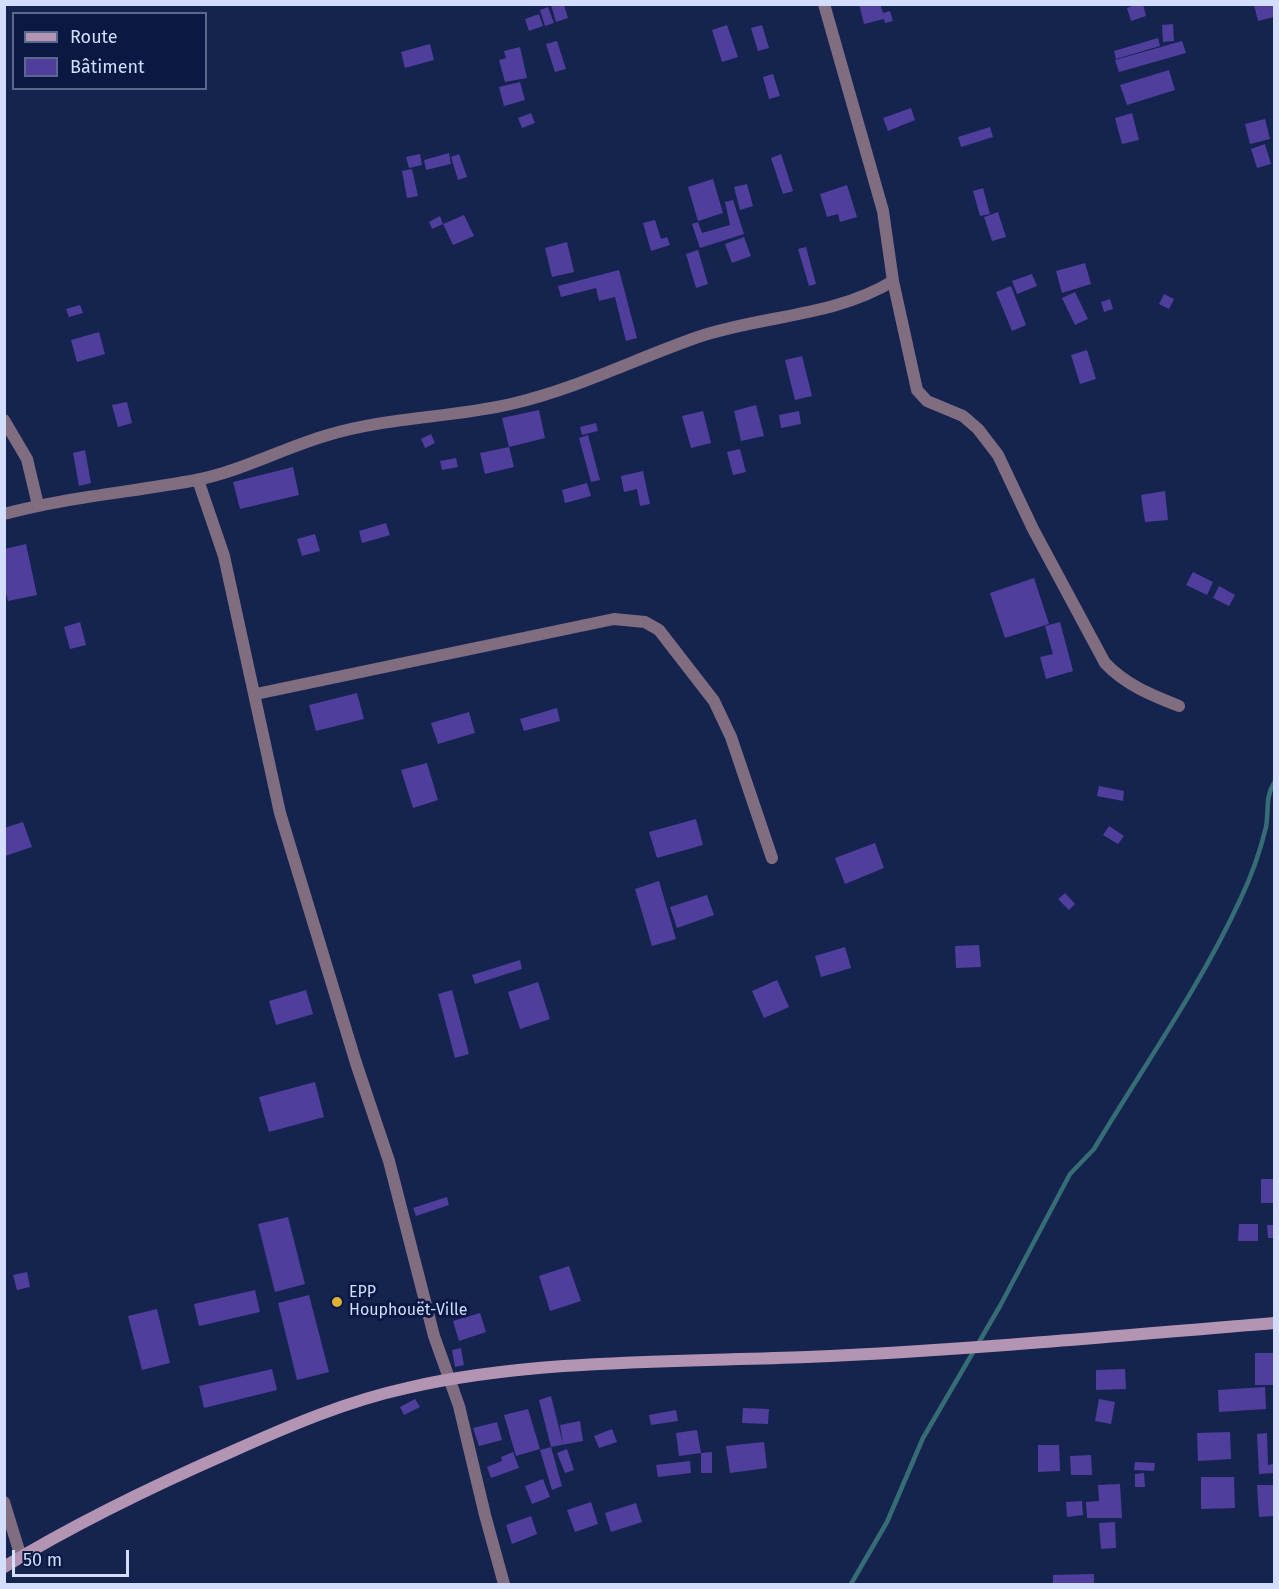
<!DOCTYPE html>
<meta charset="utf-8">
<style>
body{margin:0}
#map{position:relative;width:1279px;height:1589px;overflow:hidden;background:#15234f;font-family:"Fira Sans",sans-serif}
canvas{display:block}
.frame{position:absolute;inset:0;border:6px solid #d2defb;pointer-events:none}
.legend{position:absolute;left:12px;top:12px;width:195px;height:78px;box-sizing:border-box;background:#0c1844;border:2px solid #5b678d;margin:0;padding:8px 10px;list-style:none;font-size:18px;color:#d2defb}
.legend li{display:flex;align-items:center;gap:12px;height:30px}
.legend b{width:30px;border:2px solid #5b678d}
.scale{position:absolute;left:12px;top:1550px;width:117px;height:27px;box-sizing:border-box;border:3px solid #d2defb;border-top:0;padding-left:8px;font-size:18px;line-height:21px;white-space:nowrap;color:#d2defb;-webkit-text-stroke:4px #0c1844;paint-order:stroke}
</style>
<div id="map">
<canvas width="1279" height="1589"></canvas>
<div class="frame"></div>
<ul class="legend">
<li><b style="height:8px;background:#b494b3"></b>Route</li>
<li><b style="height:16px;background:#503e9c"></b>Bâtiment</li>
</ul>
<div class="scale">50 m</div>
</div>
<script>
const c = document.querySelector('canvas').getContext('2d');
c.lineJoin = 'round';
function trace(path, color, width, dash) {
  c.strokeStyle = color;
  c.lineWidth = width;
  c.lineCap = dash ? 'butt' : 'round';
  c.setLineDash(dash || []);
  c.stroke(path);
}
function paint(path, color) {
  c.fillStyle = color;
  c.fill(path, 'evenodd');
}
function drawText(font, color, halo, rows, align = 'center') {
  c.font = font + ' "Fira Sans",sans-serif';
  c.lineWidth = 6;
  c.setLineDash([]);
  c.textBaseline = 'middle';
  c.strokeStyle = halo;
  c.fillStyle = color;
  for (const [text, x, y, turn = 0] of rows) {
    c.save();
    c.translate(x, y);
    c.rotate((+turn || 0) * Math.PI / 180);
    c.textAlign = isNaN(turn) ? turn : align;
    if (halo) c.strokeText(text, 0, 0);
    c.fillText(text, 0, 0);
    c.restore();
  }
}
trace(new Path2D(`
 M851,1584L887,1522L923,1438L1000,1306L1070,1174L1094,1149C1143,1067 1200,987 1240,900C1251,877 1260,852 1266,827C1269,811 1265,797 1274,783`), '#366d75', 4.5);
paint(new Path2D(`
 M859,4H880L883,13L890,11L893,21L885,23L884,19L864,24Z
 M1137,4H1143L1146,16L1131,21L1127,8Z
 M551,5H564L568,18L556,22Z
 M1254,5H1274V17L1258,21Z
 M548,7L554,23L545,26L540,10Z
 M539,14L543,26L529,31L525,19Z
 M1173,24L1174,41L1163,42L1162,25Z
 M727,25L738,57L722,62L712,30Z
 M762,25L769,48L758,51L751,28Z
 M1158,38L1160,46L1116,59L1114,51Z
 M557,41L566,69L555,72L546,44Z
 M1182,41L1186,53L1119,72L1115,60Z
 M430,44L434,60L405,68L401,52Z
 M520,47L527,78L505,82L499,60L506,58L504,51Z
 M1169,70L1175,90L1127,105L1120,85Z
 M773,74L780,96L769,99L763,77Z
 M520,82L525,100L504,106L499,87Z
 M911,108L915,120L888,131L883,118Z
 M531,113L535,123L522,128L518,118Z
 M1132,113L1139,140L1122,144L1115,118Z
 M1265,119L1270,139L1250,144L1245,124Z
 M990,127L993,137L961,147L958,137Z
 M1265,144L1271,164L1257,168L1251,149Z
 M449,153L451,164L426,170L424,160Z
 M420,154L422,165L409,168L406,157Z
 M459,154L467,177L458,180L451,157Z
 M781,154L793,191L783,194L771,158Z
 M412,169L418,196L407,198L402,171Z
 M713,179L723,213L698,221L688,187Z
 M747,184L753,206L740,210L734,187Z
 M847,185L857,217L840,222L838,214L827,217L820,194Z
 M983,188L990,214L980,216L973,191Z
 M733,200L744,234L700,248L692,224L698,222L702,233L730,225L725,202Z
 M998,212L1006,237L992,241L984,217Z
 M464,215L474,236L453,245L443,224L432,229L429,222L440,216L443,224Z
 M655,220L661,239L667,237L670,245L651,251L643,223Z
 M744,237L751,256L732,263L725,244Z
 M567,242L574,272L552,277L545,248Z
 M806,247L816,284L809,286L798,249Z
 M698,250L708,284L696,288L686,254Z
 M1085,263L1091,284L1062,293L1056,271Z
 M619,270L637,338L626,341L615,297L599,301L596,288L561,297L558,286Z
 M1032,274L1037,286L1017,294L1012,281Z
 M1011,286L1026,325L1012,331L996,292Z
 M1075,292L1088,319L1075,325L1062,298Z
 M1164,294L1174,299L1169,309L1159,304Z
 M1110,299L1113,309L1104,312L1101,302Z
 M80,305L83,313L69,317L66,309Z
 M99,332L105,354L77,362L71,340Z
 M1087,350L1096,379L1080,384L1071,355Z
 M802,356L812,396L795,400L785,360Z
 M127,402L132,423L118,427L112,405Z
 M756,405L764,436L741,441L734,411Z
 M539,410L545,438L509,447L502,418Z
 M703,411L711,443L691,448L682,416Z
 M799,411L801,424L781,428L779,415Z
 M596,423L598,431L582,435L580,427Z
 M431,434L435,443L425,448L421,439Z
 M588,435L600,480L591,482L579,438Z
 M509,447L514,467L485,474L480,453Z
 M740,449L746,472L733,475L727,452Z
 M85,450L91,483L79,486L73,453Z
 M456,458L458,467L442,470L440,461Z
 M293,467L299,495L240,509L233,482Z
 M643,471L650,504L640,506L637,489L624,492L621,476Z
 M587,483L591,496L565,503L562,490Z
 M1165,491L1168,520L1145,522L1141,495Z
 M386,523L390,535L362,543L359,531Z
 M315,534L320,551L302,556L297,539Z
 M26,544L37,595L8,601L4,586V549Z
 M1193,572L1213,582L1207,595L1186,585Z
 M1034,578L1049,624L1005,638L990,593Z
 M1219,586L1235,595L1229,606L1213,598Z
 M80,622L86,645L70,649L64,627Z
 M1060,622L1073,671L1046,679L1040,657L1053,654L1045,626Z
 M357,693L364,719L316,731L309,705Z
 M557,708L560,721L524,731L520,719Z
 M469,712L475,733L438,744L431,723Z
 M427,763L438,800L413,808L401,770Z
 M1099,786L1124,791L1123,801L1097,796Z
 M696,819L703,845L657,858L649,832Z
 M23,822L32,847L5,856L4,828Z
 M1109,826L1124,836L1118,844L1103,835Z
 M875,843L884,868L845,884L835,858Z
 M659,881L676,939L652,946L635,889Z
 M1065,893L1075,904L1069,910L1058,899Z
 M707,895L714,915L677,928L670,907Z
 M979,945L981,967L956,968L955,946Z
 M845,947L851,968L821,977L815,956Z
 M520,960L522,969L475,984L472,975Z
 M777,980L789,1007L764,1018L752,991Z
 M538,982L550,1019L520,1029L508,992Z
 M306,990L313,1014L276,1025L269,1001Z
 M452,990L469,1054L455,1058L438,994Z
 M315,1082L324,1117L269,1132L259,1097Z
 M1261,1179H1274V1203H1261Z
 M447,1197L449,1205L416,1216L413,1208Z
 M288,1217L305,1284L275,1292L258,1224Z
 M1239,1224H1258V1241H1238Z
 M1267,1225H1274V1238H1268Z
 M569,1266L581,1301L550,1311L539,1276Z
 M27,1272L30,1287L17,1290L13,1275Z
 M255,1290L260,1312L199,1326L194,1304Z
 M309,1295L329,1372L297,1380L278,1303Z
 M157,1309L170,1363L142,1370L128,1316Z
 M480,1313L486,1332L459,1341L453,1321Z
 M461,1348L464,1365L455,1367L452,1350Z
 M1255,1353H1274V1385H1255Z
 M272,1369L277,1390L204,1408L199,1386Z
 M1125,1369L1126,1389L1096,1390V1370Z
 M1265,1387L1266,1409L1219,1412L1218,1390Z
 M551,1396L563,1444L560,1425L580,1421L583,1441L551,1447L539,1400Z
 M415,1399L420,1407L404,1415L400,1407Z
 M1099,1399L1115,1402L1111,1424L1095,1421Z
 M743,1408L769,1409L768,1424L742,1423Z
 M528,1409L540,1449L516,1456L504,1415Z
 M676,1410L678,1421L651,1425L649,1415Z
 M497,1422L502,1440L479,1446L473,1428Z
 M612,1429L617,1442L599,1448L594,1436Z
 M697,1430L701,1453L712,1452V1473H701V1453L679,1456L676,1433Z
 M1230,1432L1231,1459L1198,1461L1197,1433Z
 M1267,1433L1268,1465L1274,1464V1473L1259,1474L1257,1434Z
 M764,1442L767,1468L730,1473L726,1446Z
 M1038,1445H1059L1060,1471L1038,1472Z
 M551,1447L562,1486L552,1490L540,1450Z
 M567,1449L574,1470L565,1473L557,1453Z
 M513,1452L519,1468L491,1478L487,1467L502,1461L501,1457Z
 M1091,1455L1092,1475H1071L1070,1456Z
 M690,1461L691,1473L658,1477L656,1465Z
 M1135,1462L1155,1463L1154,1471L1134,1470Z
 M1144,1473L1145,1487H1135V1474Z
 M1201,1477H1234L1235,1508L1201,1509Z
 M543,1479L550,1497L532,1504L525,1486Z
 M1120,1484L1122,1518H1087L1086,1502L1099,1501L1098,1485Z
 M1257,1485H1274V1516L1259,1517Z
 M1082,1501L1083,1515L1067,1517L1066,1502Z
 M591,1502L598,1524L575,1532L567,1510Z
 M636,1503L642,1522L611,1532L605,1513Z
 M531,1516L537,1534L512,1544L506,1525Z
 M1115,1522L1116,1548L1101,1549L1099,1523Z
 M1094,1574V1584H1053V1575Z`), '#503e9c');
trace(new Path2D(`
 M824,4L883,211L893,281L917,390L927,401L963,416L978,429L998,455L1033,529L1105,663C1126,685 1151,695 1179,706
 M4,420L27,459L38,505
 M198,480L224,556L280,813L356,1063L389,1161L434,1336L459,1406L485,1515L504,1584
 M4,514C68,497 132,492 196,480C242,471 283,448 328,435C387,417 450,418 511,404C576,389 635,359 698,337C763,315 834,317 893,281
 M256,694L614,619L645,622L659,630L714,701L731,737L772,858
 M4,1502L21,1557`), '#816d80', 12);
trace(new Path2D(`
 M4,1567C78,1522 155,1485 233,1451C289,1426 347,1401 407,1388C532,1359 679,1362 807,1357C964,1350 1119,1336 1274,1323`), '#b494b3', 12);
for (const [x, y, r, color] of [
 [337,1302,6,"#deb133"]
]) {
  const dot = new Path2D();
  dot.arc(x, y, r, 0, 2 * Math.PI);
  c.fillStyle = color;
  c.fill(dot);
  trace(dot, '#0c1844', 2);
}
drawText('16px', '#d2defb', '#0c1844', [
 ["EPP",349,1293],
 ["Houphouët-Ville",349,1311]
], 'left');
</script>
